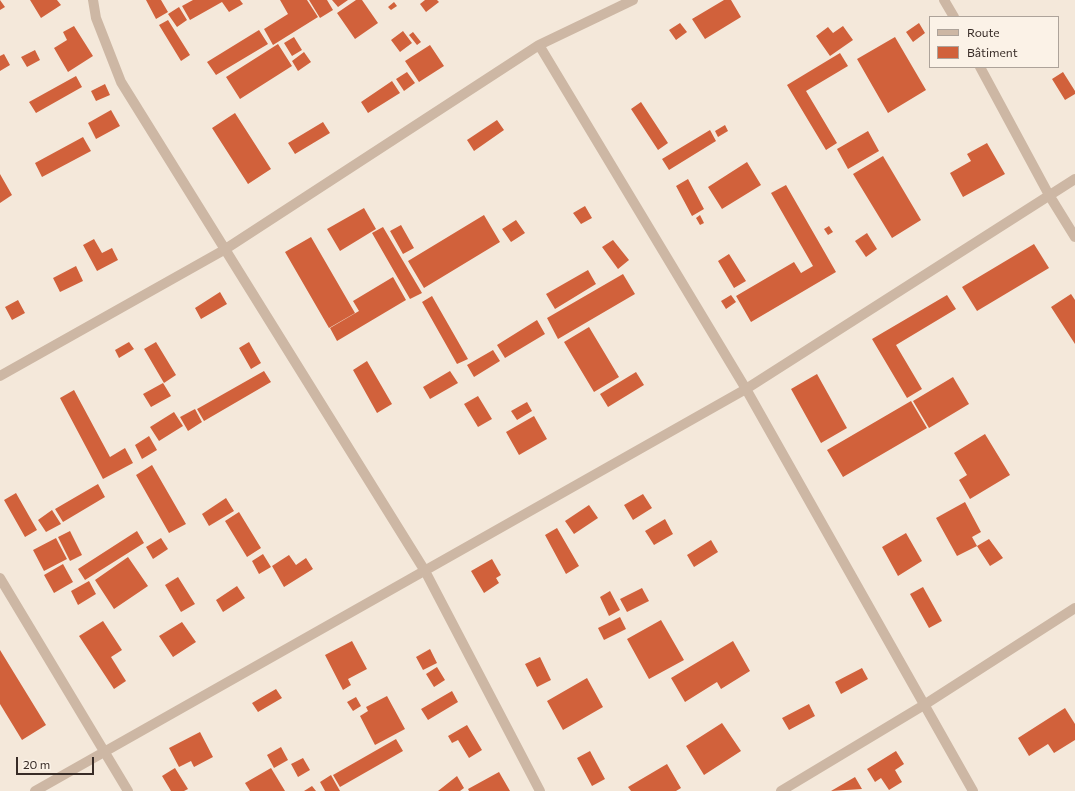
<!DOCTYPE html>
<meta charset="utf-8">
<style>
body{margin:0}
#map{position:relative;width:1075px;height:791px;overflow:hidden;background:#f4e8da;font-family:Commissioner,sans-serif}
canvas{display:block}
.legend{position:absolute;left:929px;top:16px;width:130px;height:52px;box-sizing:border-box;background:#fbf2e7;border:1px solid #ada39a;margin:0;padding:5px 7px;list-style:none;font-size:12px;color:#382c27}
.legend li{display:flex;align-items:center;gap:8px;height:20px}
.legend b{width:20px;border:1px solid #ada39a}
.scale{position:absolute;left:16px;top:757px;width:78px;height:18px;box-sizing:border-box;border:2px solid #382c27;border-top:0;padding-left:5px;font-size:12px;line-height:14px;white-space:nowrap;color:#382c27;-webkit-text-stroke:3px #fbf2e7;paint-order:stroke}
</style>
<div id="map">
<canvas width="1075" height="791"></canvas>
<ul class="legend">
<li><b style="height:5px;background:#cdb7a4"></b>Route</li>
<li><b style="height:11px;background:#d1613b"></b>Bâtiment</li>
</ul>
<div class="scale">20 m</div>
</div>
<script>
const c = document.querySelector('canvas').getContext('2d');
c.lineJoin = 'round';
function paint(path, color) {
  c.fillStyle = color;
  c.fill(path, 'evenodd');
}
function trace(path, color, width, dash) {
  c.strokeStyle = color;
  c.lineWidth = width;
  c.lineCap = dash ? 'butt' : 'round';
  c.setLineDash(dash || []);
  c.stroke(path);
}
paint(new Path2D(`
 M0,0L5,7L0,10Z
 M30,0H57L61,5L41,18Z
 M146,0H161L168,12L156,19Z
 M193,0H240L243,4L229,12L222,2L190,20L182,6Z
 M280,0H307L318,17L273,45L264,29L288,14Z
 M309,0H327L333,10L320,18Z
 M332,0H348L338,7Z
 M356,0H362L378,23L355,39L337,13Z
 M425,0H437L439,2L426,12L420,4Z
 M724,0H731L741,17L705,39L692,19Z
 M394,2L397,6L391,10L388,7Z
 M179,7L187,20L177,27L168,14Z
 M168,20L190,55L181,61L159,25Z
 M680,23L687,32L676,40L669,30Z
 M919,23L925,33L913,42L906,32Z
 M74,26L93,56L68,72L54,48L67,40L63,32Z
 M843,26L853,40L830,56L816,36L828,27L833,33Z
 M259,30L268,44L216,75L207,62Z
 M403,31L412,43L400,52L391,40Z
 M413,32L421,42L417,45L409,35Z
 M294,37L302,50L292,56L284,43Z
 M895,37L926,90L888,113L857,59Z
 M278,44L292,66L240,99L226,77Z
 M430,45L444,66L419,82L405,61Z
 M35,50L40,60L27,67L21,57Z
 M304,52L311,62L298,71L292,61Z
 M840,53L848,66L806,91L837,143L826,150L787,85Z
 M4,54L10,65L0,71V56Z
 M407,72L415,83L404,91L396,79Z
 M1063,72L1075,91V94L1065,100L1052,79Z
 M76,76L82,87L36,113L29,102Z
 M392,81L400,93L368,113L361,102Z
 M105,84L110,95L96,101L91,91Z
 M641,102L668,143L658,150L631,109Z
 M111,110L120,126L96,139L88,123Z
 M235,113L271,169L248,184L212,128Z
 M497,120L504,130L474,151L467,140Z
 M323,122L330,133L295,154L288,143Z
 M725,125L728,131L718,137L715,131Z
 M710,130L716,141L669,170L662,159Z
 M868,131L879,151L848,169L837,149Z
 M83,137L91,151L42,177L35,163Z
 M987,143L1005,174L963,197L950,173L971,161L967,154Z
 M883,156L921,220L892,238L853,174Z
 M747,162L761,185L722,209L708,187Z
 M0,174L12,195L0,203Z
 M688,179L704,209L692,216L676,186Z
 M786,185L836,272L751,322L736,296L794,262L801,273L813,266L771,193Z
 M585,206L592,218L581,224L573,213Z
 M364,208L376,229L340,251L327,229Z
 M484,215L500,242L424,288L408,261Z
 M700,215L704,223L700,225L696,218Z
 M516,220L525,233L511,242L502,229Z
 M401,225L414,248L403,254L390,231Z
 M829,226L833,232L828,235L824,229Z
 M383,227L422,293L410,299L372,233Z
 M867,233L877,249L866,257L855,241Z
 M311,237L355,313L329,328L285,252Z
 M94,239L102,253L112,248L118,260L97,271L83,245Z
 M613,240L629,260L618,269L602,247Z
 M1034,244L1049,268L977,311L962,287Z
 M729,254L746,281L734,288L718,261Z
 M76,266L83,281L60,292L53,278Z
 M588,270L596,284L555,309L546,294Z
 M623,274L635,294L558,339L547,318Z
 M393,277L406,300L337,341L330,328L359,311L353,301Z
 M220,292L227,304L201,319L195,308Z
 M1071,294L1075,300V344L1051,307Z
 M731,295L736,302L726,309L721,301Z
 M947,295L956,309L896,345L922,389L907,398L872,339Z
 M432,296L468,359L457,364L422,302Z
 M18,300L25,313L12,320L5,307Z
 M537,320L545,334L505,358L497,345Z
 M589,327L619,377L594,392L564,342Z
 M129,342L134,349L119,358L115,350Z
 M156,342L176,375L164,383L144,349Z
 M249,342L261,363L251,369L239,348Z
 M493,350L500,361L474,377L467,365Z
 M367,361L392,404L377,413L353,370Z
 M264,371L271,382L204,421L197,409Z
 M450,371L458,383L430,399L423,387Z
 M636,372L644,385L608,407L600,394Z
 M817,374L847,428L821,443L791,389Z
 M953,377L969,404L929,428L913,401Z
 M163,383L171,396L151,407L143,394Z
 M74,390L110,457L125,448L133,463L103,479L60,398Z
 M478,396L492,419L478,427L464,404Z
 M911,401L927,428L843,477L827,450Z
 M527,402L532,411L517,420L511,411Z
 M195,409L202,422L188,431L180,417Z
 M174,412L183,426L159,441L150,427Z
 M534,416L547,439L519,455L506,432Z
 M985,434L1010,475L970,499L959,480L967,475L954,453Z
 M149,436L157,450L142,459L135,445Z
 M152,465L186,524L169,533L136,475Z
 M98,484L105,497L63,522L55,509Z
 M16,493L37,530L25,537L4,500Z
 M643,494L652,508L633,520L624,505Z
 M226,498L234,511L209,526L202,514Z
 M965,502L981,532L972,537L977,546L957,556L936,518Z
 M589,505L598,518L574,534L565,521Z
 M52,510L61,524L46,532L38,520Z
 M239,512L261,548L247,557L225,521Z
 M665,519L673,534L654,545L645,531Z
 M557,528L579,566L566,574L545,535Z
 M70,531L82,555L70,561L58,537Z
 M137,531L144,543L85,580L78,569Z
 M906,533L922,561L898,576L882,547Z
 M56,538L67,559L44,571L33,550Z
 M161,538L168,549L153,559L146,547Z
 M989,539L1003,558L990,566L977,546Z
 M711,540L718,552L694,567L687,555Z
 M263,554L271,567L259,574L252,561Z
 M289,555L296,565L306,558L313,569L284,587L272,566Z
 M128,557L148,586L114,609L95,580Z
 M492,559L501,575L496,578L499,583L484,593L471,571Z
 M63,564L73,582L54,593L44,575Z
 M178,577L195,604L181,612L165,585Z
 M89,581L96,594L78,605L71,591Z
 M237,586L245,598L223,612L216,600Z
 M923,587L942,621L929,628L910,594Z
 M642,588L649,601L627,612L620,599Z
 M610,591L620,610L609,616L600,597Z
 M620,617L626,629L604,640L598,628Z
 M661,620L684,660L649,679L627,639Z
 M103,621L122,650L111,657L126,681L114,689L79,636Z
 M182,622L196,642L173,657L159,636Z
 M352,641L367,669L348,679L351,685L343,690L325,655Z
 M733,641L750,671L721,689L717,682L685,702L671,678Z
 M430,649L437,663L423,670L416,657Z
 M0,650L46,725L22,740L0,704Z
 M540,657L551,680L537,687L525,664Z
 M437,667L445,680L434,687L426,674Z
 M862,668L868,679L841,694L835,682Z
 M587,678L603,707L563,730L547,701Z
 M276,689L282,698L258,712L252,703Z
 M452,691L458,702L428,720L421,709Z
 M387,696L405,729L375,745L360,716L368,711L366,707Z
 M356,697L361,706L353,711L347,702Z
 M809,704L815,716L789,730L782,718Z
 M1065,708L1075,724V740L1054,753L1048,744L1029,756L1018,738Z
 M722,723L741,751L704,775L686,746Z
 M467,725L482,750L469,758L458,740L452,743L448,736Z
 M200,732L213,757L194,767L191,761L179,767L169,748Z
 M396,739L403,751L340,787L333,775Z
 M281,747L288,760L274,768L267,755Z
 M590,751L605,779L592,786L577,758Z
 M896,751L904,764L895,770L902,782L889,790L881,778L875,782L867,769Z
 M303,758L310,770L298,777L291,764Z
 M667,764L681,788L676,791H631L628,787Z
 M175,768L188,789L184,791H171L162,776Z
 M271,768L285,791H250L245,783Z
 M499,772L510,791H469L468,789Z
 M331,775L340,791H325L320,782Z
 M457,776L464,788L460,791H438Z
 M855,777L862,789L831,791Z
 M312,786L316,791H304Z`), '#d1613b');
trace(new Path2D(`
 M93,0L96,18L121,82L425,571L540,791
 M944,0L954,17
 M539,45L746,389L973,791
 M980,67L1049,195L1075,237
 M0,376L224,250L539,45L633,0
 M0,578L128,791
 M35,791L746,389L1075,179
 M781,791L924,705L1075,608`), '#cdb7a4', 10);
</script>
